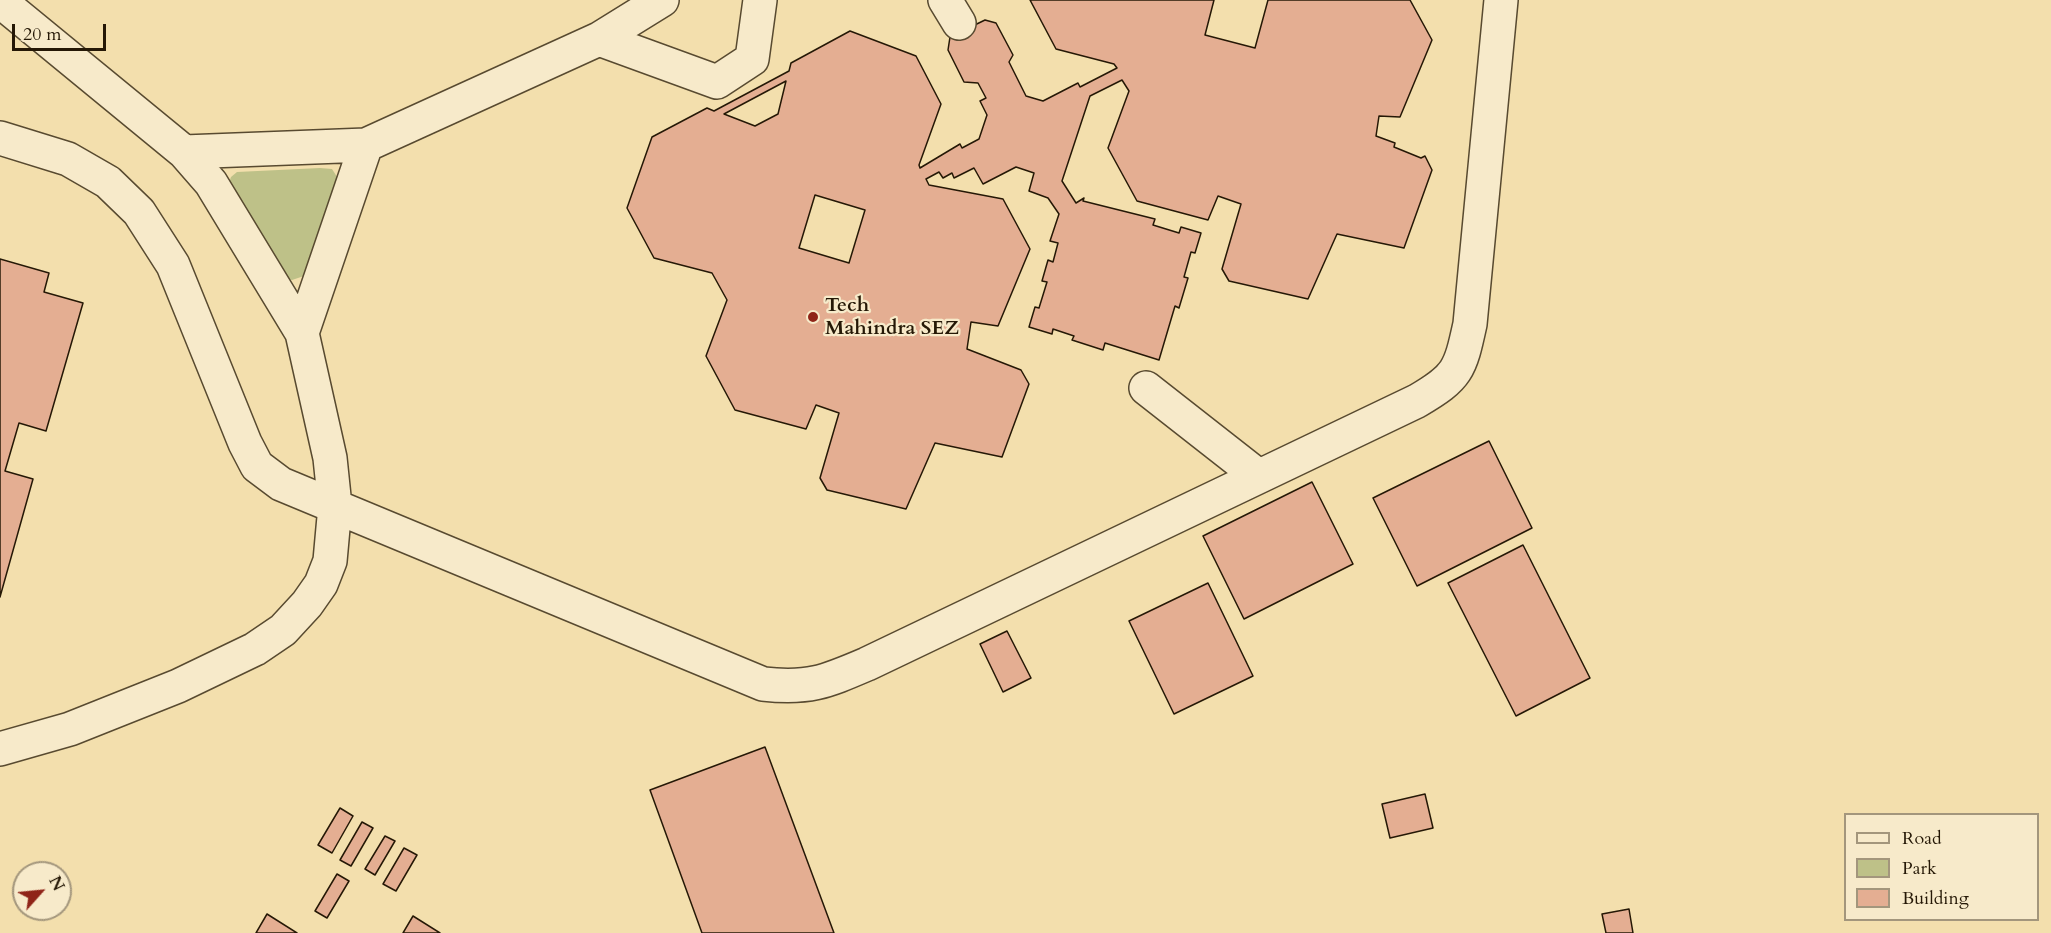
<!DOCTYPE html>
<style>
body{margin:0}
#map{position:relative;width:2051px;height:933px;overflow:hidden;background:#f3dfad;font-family:Cardo,serif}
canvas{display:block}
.legend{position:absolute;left:1844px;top:813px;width:195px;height:108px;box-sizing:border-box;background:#f7eaca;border:2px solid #a3967c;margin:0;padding:8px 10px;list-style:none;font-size:18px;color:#251806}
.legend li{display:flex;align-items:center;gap:12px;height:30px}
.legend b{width:30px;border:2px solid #a3967c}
.north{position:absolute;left:12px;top:861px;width:60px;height:60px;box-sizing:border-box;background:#f7eaca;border:2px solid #a3967c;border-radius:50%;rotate:63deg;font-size:16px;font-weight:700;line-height:24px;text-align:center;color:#251806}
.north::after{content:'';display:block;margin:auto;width:21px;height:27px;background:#8f2418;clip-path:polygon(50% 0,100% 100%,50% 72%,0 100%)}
.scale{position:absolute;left:12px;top:24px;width:94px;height:27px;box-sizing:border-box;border:3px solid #251806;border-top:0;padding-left:8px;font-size:18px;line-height:21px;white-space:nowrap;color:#251806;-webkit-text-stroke:4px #f7eaca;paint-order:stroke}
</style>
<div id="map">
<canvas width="2051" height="933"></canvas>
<ul class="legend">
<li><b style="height:8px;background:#f7eaca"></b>Road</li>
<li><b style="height:16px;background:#bec188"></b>Park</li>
<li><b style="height:16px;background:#e4ae92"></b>Building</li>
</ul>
<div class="north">N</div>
<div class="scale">20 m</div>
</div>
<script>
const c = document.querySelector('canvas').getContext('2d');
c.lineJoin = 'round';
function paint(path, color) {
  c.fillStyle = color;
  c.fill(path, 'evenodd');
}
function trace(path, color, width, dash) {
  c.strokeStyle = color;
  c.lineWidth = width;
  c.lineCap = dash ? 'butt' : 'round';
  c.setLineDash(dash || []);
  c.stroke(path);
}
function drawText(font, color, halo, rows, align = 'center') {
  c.font = font + ' Cardo,serif';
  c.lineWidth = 4.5;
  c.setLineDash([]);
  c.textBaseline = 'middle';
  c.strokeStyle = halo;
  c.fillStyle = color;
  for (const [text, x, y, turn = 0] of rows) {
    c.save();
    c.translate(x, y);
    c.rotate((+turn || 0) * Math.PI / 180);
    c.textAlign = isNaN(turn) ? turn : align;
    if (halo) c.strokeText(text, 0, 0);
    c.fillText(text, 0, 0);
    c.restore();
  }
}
paint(new Path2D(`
 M320,168L332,169L339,180L304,276L292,280L277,276L226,191L231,177L237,172Z`), '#bec188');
const building = new Path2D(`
 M1030,0H1214L1205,35L1255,48L1268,0H1410L1432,40L1400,117L1379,116L1376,136L1395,143L1394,147L1421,158L1425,156L1432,170L1404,248L1337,234L1308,299L1229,281L1222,269L1241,204L1218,196L1208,220L1137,201L1108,148L1129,91L1122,80L1090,96L1062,181L1076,203L1084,198L1083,201L1155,219L1153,225L1179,233L1181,227L1201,233L1195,253L1191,252L1184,277L1188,278L1179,308L1175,306L1159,360L1105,343L1103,350L1072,340L1074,336L1053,329L1052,334L1029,327L1035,307L1039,308L1047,282L1042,281L1048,260L1053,262L1058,243L1050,241L1059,214L1048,198L1029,191L1034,173L1016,167L983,184L974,168L954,178L952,173L943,178L939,172L926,179L929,185L1003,199L1030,249L998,326L971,322L967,349L1021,370L1029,384L1002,457L935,443L906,509L827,490L820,478L839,413L816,405L806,429L735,410L706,356L727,300L712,273L654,258L627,208L652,137L707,108L714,111L789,71L791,63L850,31L916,56L941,104L919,165L920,168L960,144L962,148L979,139L987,115L980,101L986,98L978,83L964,82L948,50L950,37L985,20L996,23L1013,55L1009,62L1026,96L1043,101L1078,83L1080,87L1117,68L1114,64L1056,49ZM786,81L778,114L755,126L724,114ZM815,195L865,210L849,263L799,248Z
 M0,259L49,273L44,292L83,303L46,431L19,423L5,471L33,479L0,597Z
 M1489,441L1532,528L1417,586L1373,498Z
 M1312,482L1353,564L1244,619L1203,536Z
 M1523,545L1590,678L1516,716L1448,583Z
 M1208,583L1253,676L1174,714L1129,621Z
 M1007,631L1031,678L1003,692L980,644Z
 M765,747L834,933H702L650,790Z
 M1425,794L1433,828L1390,838L1382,804Z
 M340,808L353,816L332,853L318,845Z
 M362,822L373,828L351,866L340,860Z
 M385,836L395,841L375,875L365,869Z
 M404,848L417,855L396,891L383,884Z
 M337,874L349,881L327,918L315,911Z
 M1629,909L1633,933H1606L1602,914Z
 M267,914L297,933H256Z
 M413,916L440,933H403Z`);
paint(building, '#e4ae92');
trace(building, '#251806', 1.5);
const minor = new Path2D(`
 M945,0L959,23
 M0,1L184,152L211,183L302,333L330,458L335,506L330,561L321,584L307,604L283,630L255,649L178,686L70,729L0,749
 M599,39L717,82L752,59L760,0
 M0,138L68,159L108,182L139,212L173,265L245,443L257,466L281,484L763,684C809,689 825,682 867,664L1417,401C1458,377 1460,370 1470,324L1501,0
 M184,152L366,145L599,39L662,0
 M302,333L366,145
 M1146,388L1257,475`);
trace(minor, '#584a30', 36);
trace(minor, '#f7eaca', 33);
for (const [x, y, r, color] of [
 [813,317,6,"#8f2418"]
]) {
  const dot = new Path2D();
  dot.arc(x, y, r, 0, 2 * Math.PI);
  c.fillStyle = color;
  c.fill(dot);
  trace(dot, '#f7eaca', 2);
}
drawText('bold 20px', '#251806', '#f7eaca', [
 ["Tech",825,306],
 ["Mahindra SEZ",825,329]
], 'left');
</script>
